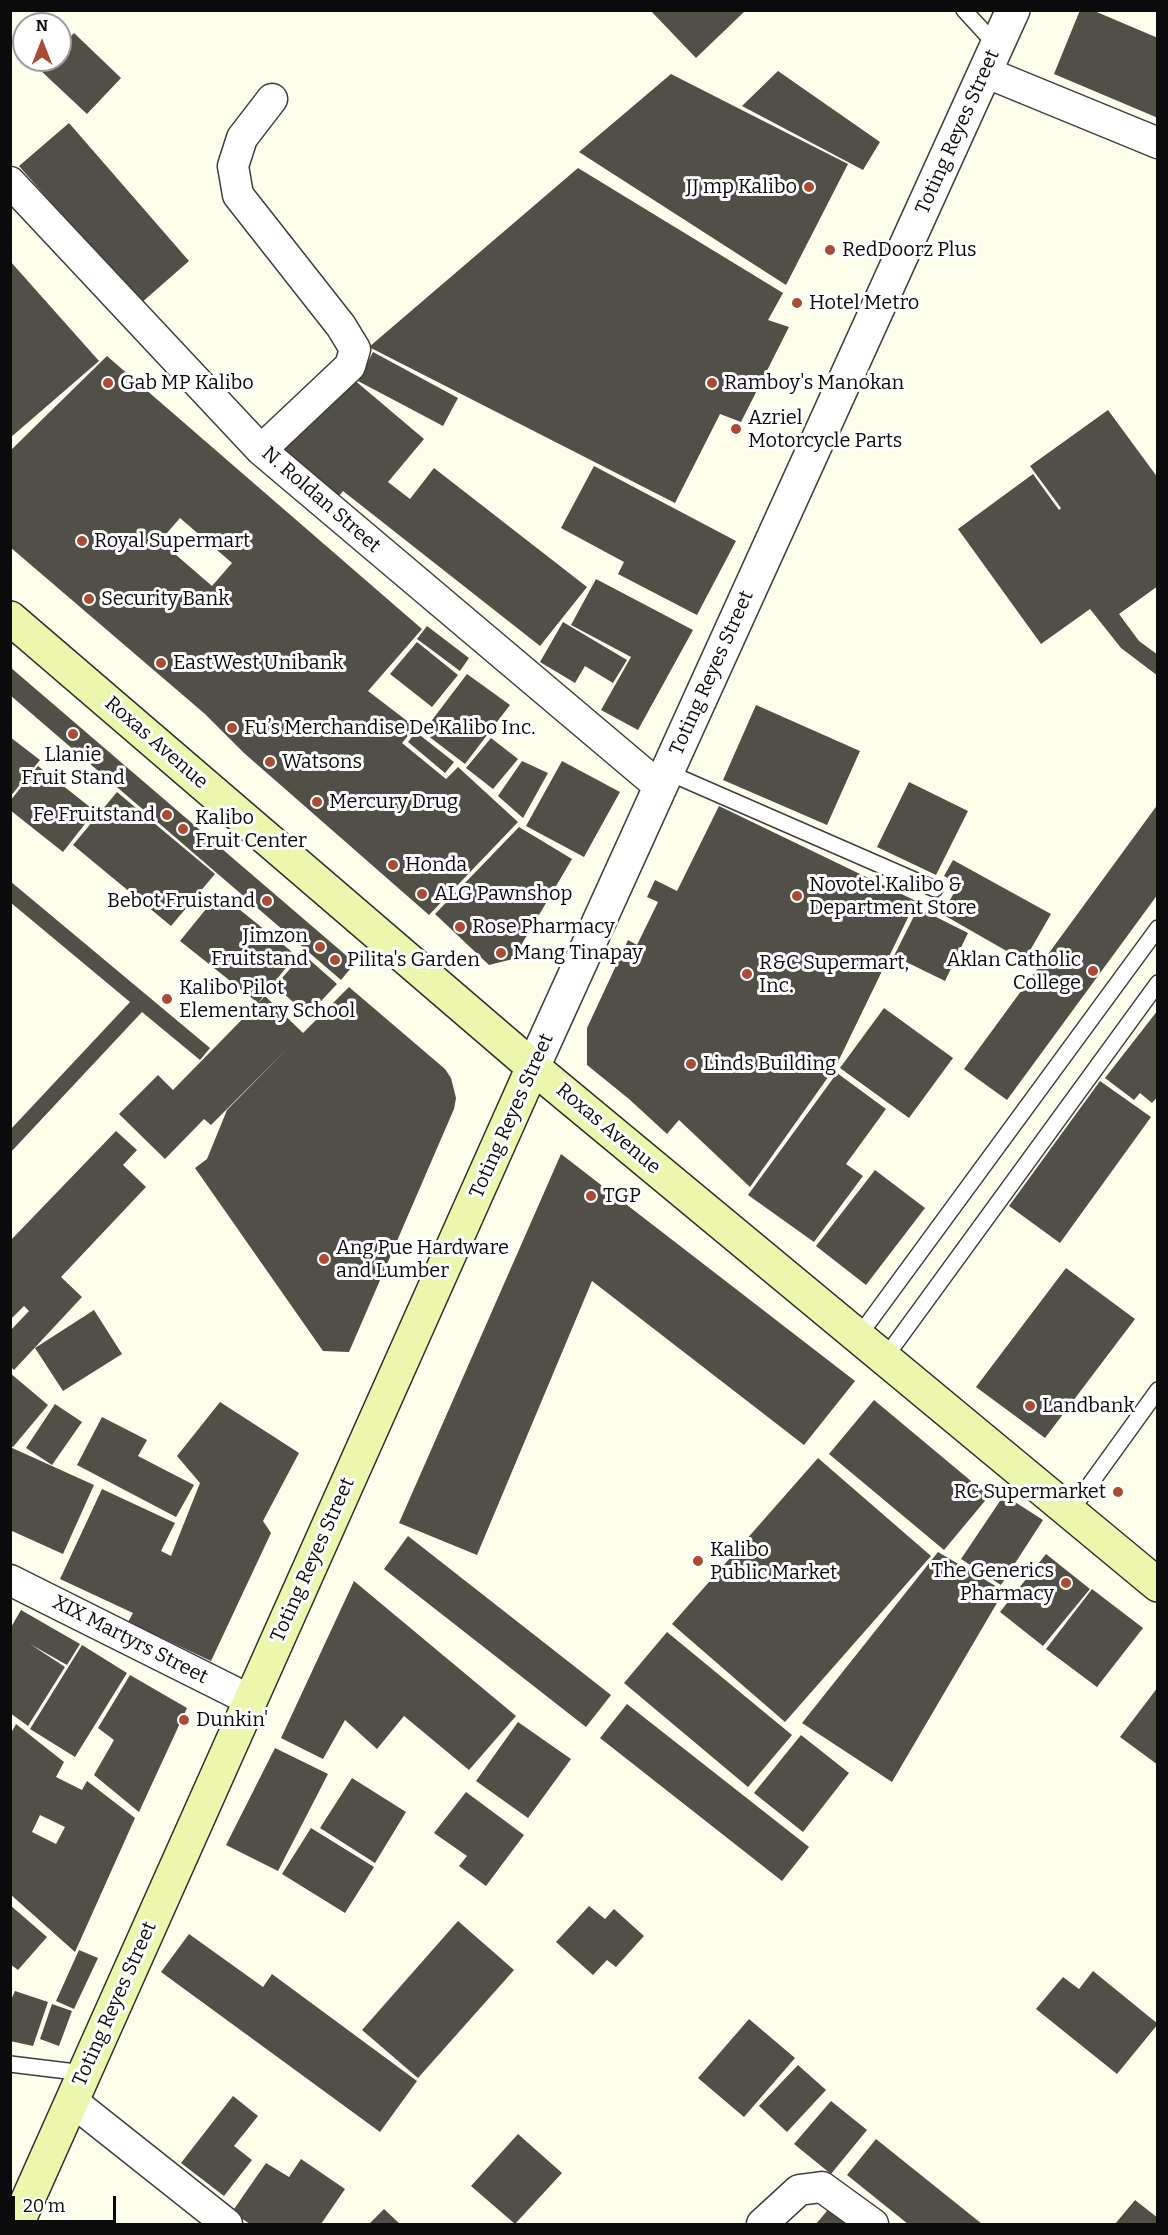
<!DOCTYPE html>
<meta charset="utf-8">
<style>
body{margin:0}
#map{position:relative;width:1168px;height:2235px;overflow:hidden;background:#fcfdeb;font-family:Bitter,serif}
canvas{display:block}
.frame{position:absolute;inset:0;border:12px solid #0b0b0b;pointer-events:none}
.north{position:absolute;left:12px;top:12px;width:60px;height:60px;box-sizing:border-box;background:#fff;border:2px solid #9d9d9d;border-radius:50%;rotate:0deg;font-size:16px;font-weight:700;line-height:24px;text-align:center;color:#0b0b0b}
.north::after{content:'';display:block;margin:auto;width:21px;height:27px;background:#aa4b33;clip-path:polygon(50% 0,100% 100%,50% 72%,0 100%)}
.scale{position:absolute;left:12px;top:2196px;width:104px;height:27px;box-sizing:border-box;border:3px solid #0b0b0b;border-top:0;padding-left:8px;font-size:18px;line-height:21px;white-space:nowrap;color:#0b0b0b;-webkit-text-stroke:4px #fff;paint-order:stroke}
</style>
<div id="map">
<canvas width="1168" height="2235"></canvas>
<div class="frame"></div>
<div class="north">N</div>
<div class="scale">20 m</div>
</div>
<script>
const c = document.querySelector('canvas').getContext('2d');
c.lineJoin = 'round';
function paint(path, color) {
  c.fillStyle = color;
  c.fill(path, 'evenodd');
}
function trace(path, color, width, dash) {
  c.strokeStyle = color;
  c.lineWidth = width;
  c.lineCap = dash ? 'butt' : 'round';
  c.setLineDash(dash || []);
  c.stroke(path);
}
function drawText(font, color, halo, rows, align = 'center') {
  c.font = font + ' Bitter,serif';
  c.lineWidth = 6;
  c.setLineDash([]);
  c.textBaseline = 'middle';
  c.strokeStyle = halo;
  c.fillStyle = color;
  for (const [text, x, y, turn = 0] of rows) {
    c.save();
    c.translate(x, y);
    c.rotate((+turn || 0) * Math.PI / 180);
    c.textAlign = isNaN(turn) ? turn : align;
    if (halo) c.strokeText(text, 0, 0);
    c.fillText(text, 0, 0);
    c.restore();
  }
}
paint(new Path2D(`
 M650,10H746L696,58Z
 M1080,10H1092L1158,38V118L1054,74Z
 M74,33L121,78L87,114L39,69L48,60H60V47Z
 M778,71L880,142L863,170L742,106Z
 M671,74L848,164L786,285L579,152Z
 M69,123L189,261L140,304L19,166Z
 M578,168L783,293L768,320L789,327L741,422L720,414L675,503L369,347Z
 M10,261L99,361L10,438Z
 M373,352L458,398L443,426L358,381Z
 M107,356L422,629L368,691L415,727L402,743L446,779L458,767L518,822L429,915L244,753L205,714L10,547V451ZM180,518L232,563L212,586L160,541Z
 M346,373L424,439L388,482L410,499L434,468L587,587L540,646L343,491L338,497L281,449Z
 M1108,410L1158,478V586L1119,614L1139,641L1158,655V676L1121,648L1090,609L1041,644L958,529L1033,474L1059,510L1061,508L1030,466Z
 M594,466L736,541L697,615L618,574L624,562L561,528Z
 M596,579L693,630L638,730L601,710L631,657L571,625Z
 M563,622L627,660L613,683L585,666L575,683L540,662Z
 M427,626L469,658L460,671L417,639Z
 M417,642L458,675L432,707L390,674Z
 M10,667L355,963L341,980L10,695Z
 M467,674L510,705L465,764L423,732Z
 M756,705L860,751L827,825L723,780Z
 M416,732L454,762L445,773L408,742Z
 M10,737L40,760L10,797Z
 M491,738L518,759L493,789L466,768Z
 M522,761L548,773L523,818L498,796Z
 M562,761L620,792L584,857L526,826Z
 M38,766L95,811L63,852L10,810V801Z
 M909,782L968,811L936,875L877,847Z
 M117,792L215,874L171,926L73,845Z
 M1158,804V894L1007,1100L964,1069Z
 M719,806L916,901L836,1066L750,1187L679,1120L667,1134L629,1099L587,1065V1028L628,940L637,945L658,902L647,897L655,880L677,891Z
 M519,827L572,859L513,959L489,965L435,914Z
 M953,860L1051,914L1024,961L942,914L959,884L944,876Z
 M10,881L210,1048L200,1060L142,1012L10,1153V1130L130,1002L10,902Z
 M219,893L296,955L258,1003L180,941Z
 M918,908L968,933L945,981L894,956Z
 M303,954L337,984L308,1015L275,986Z
 M349,987L445,1069L451,1078L456,1098L454,1109L349,1352L323,1351L195,1168L207,1159L227,1110L286,1050L211,1125L204,1119L165,1159L119,1114L158,1075L173,1090L265,996L303,1033Z
 M884,1008L953,1058L909,1118L840,1068Z
 M1158,1010V1096L1152,1103L1140,1093L1134,1100L1105,1078Z
 M837,1073L886,1109L846,1164L863,1176L814,1242L748,1195Z
 M1100,1081L1151,1117L1060,1243L1009,1206Z
 M116,1131L137,1150L123,1165L146,1187L61,1277L82,1297L14,1370L10,1366V1331L29,1311L24,1306L10,1320V1241Z
 M561,1154L855,1381L804,1445L592,1281L477,1555L399,1523Z
 M875,1170L925,1208L866,1285L816,1246Z
 M1066,1268L1135,1319L1045,1438L976,1387Z
 M94,1310L122,1354L63,1391L35,1348Z
 M10,1373L48,1405L13,1447L10,1445Z
 M874,1400L989,1496L944,1550L829,1454Z
 M220,1402L299,1453L263,1521L271,1533L211,1661L128,1622L133,1613L60,1579L102,1489L175,1523L161,1551L171,1556L200,1483L177,1456Z
 M55,1404L82,1422L52,1465L26,1448Z
 M102,1417L147,1440L138,1456L194,1485L176,1517L77,1465Z
 M10,1447L94,1485L63,1554L12,1531L10,1535Z
 M818,1458L931,1556L785,1722L672,1624Z
 M1004,1495L1043,1520L1001,1585L961,1559Z
 M408,1536L611,1695L586,1727L384,1569Z
 M938,1552L1004,1591L892,1782L802,1723Z
 M1046,1554L1090,1589L1043,1646L1000,1612Z
 M354,1581L516,1716L469,1770L404,1716L377,1749L345,1720L323,1759L281,1738Z
 M1092,1589L1143,1628L1097,1687L1046,1649Z
 M21,1610L80,1644L67,1665L30,1644L65,1667L28,1726L10,1713V1629Z
 M667,1632L792,1735L748,1787L624,1683Z
 M82,1645L127,1673L75,1757L30,1729Z
 M130,1675L187,1708L139,1812L94,1775L114,1740L98,1728Z
 M1158,1687V1765L1120,1737Z
 M627,1704L809,1847L782,1881L600,1738Z
 M518,1722L571,1759L528,1818L476,1781Z
 M16,1724L64,1762L56,1777L82,1790L87,1781L135,1818L75,1952L10,1894V1735ZM40,1815L65,1827L56,1844L32,1832Z
 M801,1735L849,1773L803,1832L754,1793Z
 M275,1748L328,1774L278,1871L226,1845Z
 M352,1778L406,1812L375,1863L320,1828Z
 M466,1792L524,1835L486,1886L459,1866L467,1856L434,1833Z
 M311,1828L374,1867L345,1913L282,1874Z
 M10,1905L47,1937L18,1970L10,1964Z
 M589,1906L605,1919L614,1909L644,1936L616,1967L607,1960L593,1975L556,1942Z
 M458,1921L514,1970L418,2078L362,2030Z
 M189,1934L263,1987L272,1974L417,2081L380,2132L161,1972Z
 M79,1950L98,1958L74,2009L56,2001Z
 M1093,1971L1158,2024L1117,2074L1036,2009L1063,1977L1079,1989Z
 M15,1991L48,2002L33,2046L10,2041V2002Z
 M52,2004L72,2011L59,2046L40,2039Z
 M749,2019L795,2058L744,2117L698,2078Z
 M798,2065L826,2090L787,2132L759,2106Z
 M233,2096L258,2116L234,2146L252,2160L224,2196L181,2163Z
 M831,2101L867,2130L831,2174L794,2144Z
 M518,2134L562,2173L515,2224L471,2186Z
 M876,2139L982,2224H908L847,2175Z
 M301,2159L345,2189L321,2224H250L232,2212L266,2163L289,2177Z
 M837,2199L868,2224H816Z
 M1135,2200L1158,2218V2224H1115Z
 M384,2209L400,2224H369Z`), '#524f49');
const service = new Path2D(`
 M964,10L997,46
 M667,772L935,889
 M858,1337L1158,928
 M884,1359L1158,983
 M1070,1512L1158,1390
 M10,2064L84,2073`);
const minor = new Path2D(`
 M985,72L1158,143
 M10,182L261,450L660,787
 M261,450L350,366L355,349L341,326L238,195L233,166L242,138L272,99
 M10,1580L250,1700
 M72,2101L227,2224
 M762,2224L799,2190L822,2187L873,2224`);
const tertiary = new Path2D(`
 M533,1067L1013,10`);
const secondary = new Path2D(`
 M10,618L533,1067L1158,1585
 M17,2224L533,1067`);
trace(service, '#3e3e3e', 18);
trace(minor, '#3e3e3e', 33);
trace(tertiary, '#3e3e3e', 36);
trace(secondary, '#2d2d2d', 36);
trace(service, '#fff', 15);
trace(minor, '#fff', 30);
trace(tertiary, '#fff', 33);
trace(secondary, '#ecf6ad', 33);
for (const [x, y, r, color] of [
 [809,187,6,"#aa4b33"],
 [830,250,6,"#aa4b33"],
 [797,303,6,"#aa4b33"],
 [108,383,6,"#aa4b33"],
 [712,383,6,"#aa4b33"],
 [736,429,6,"#aa4b33"],
 [82,541,6,"#aa4b33"],
 [89,599,6,"#aa4b33"],
 [161,663,6,"#aa4b33"],
 [232,728,6,"#aa4b33"],
 [73,734,6,"#aa4b33"],
 [270,762,6,"#aa4b33"],
 [317,802,6,"#aa4b33"],
 [167,815,6,"#aa4b33"],
 [183,829,6,"#aa4b33"],
 [393,865,6,"#aa4b33"],
 [422,894,6,"#aa4b33"],
 [797,896,6,"#aa4b33"],
 [267,901,6,"#aa4b33"],
 [460,927,6,"#aa4b33"],
 [320,947,6,"#aa4b33"],
 [501,953,6,"#aa4b33"],
 [335,960,6,"#aa4b33"],
 [1093,971,6,"#aa4b33"],
 [747,974,6,"#aa4b33"],
 [167,999,6,"#aa4b33"],
 [691,1064,6,"#aa4b33"],
 [591,1196,6,"#aa4b33"],
 [324,1259,6,"#aa4b33"],
 [1030,1406,6,"#aa4b33"],
 [1118,1492,6,"#aa4b33"],
 [698,1561,6,"#aa4b33"],
 [1066,1583,6,"#aa4b33"],
 [184,1720,6,"#aa4b33"]
]) {
  const dot = new Path2D();
  dot.arc(x, y, r, 0, 2 * Math.PI);
  c.fillStyle = color;
  c.fill(dot);
  trace(dot, '#fff', 2);
}
drawText('20px', '#0b0b0b', '#fff', [
 ["Toting Reyes Street",958,132,-66],
 ["N. Roldan Street",321,500,41],
 ["Toting Reyes Street",712,673,-66],
 ["Roxas Avenue",156,743,41],
 ["Toting Reyes Street",512,1116,-66],
 ["Roxas Avenue",608,1129,40],
 ["Toting Reyes Street",313,1560,-66],
 ["XIX Martyrs Street",130,1640,27],
 ["Toting Reyes Street",115,2004,-66]
]);
drawText('20px', '#0b0b0b', '#fff', [
 ["JJ mp Kalibo",797,187,"right"],
 ["RedDoorz Plus",842,250],
 ["Hotel Metro",809,303],
 ["Gab MP Kalibo",120,383],
 ["Ramboy's Manokan",724,383],
 ["Azriel",748,418],
 ["Motorcycle Parts",748,441],
 ["Royal Supermart",94,541],
 ["Security Bank",101,599],
 ["EastWest Unibank",173,663],
 ["Fu’s Merchandise De Kalibo Inc.",244,728],
 ["Llanie",73,755,"center"],
 ["Fruit Stand",73,778,"center"],
 ["Watsons",282,762],
 ["Mercury Drug",329,802],
 ["Fe Fruitstand",155,815,"right"],
 ["Kalibo",195,818],
 ["Fruit Center",195,841],
 ["Honda",405,865],
 ["Novotel Kalibo &",809,885],
 ["Department Store",809,908],
 ["ALG Pawnshop",434,894],
 ["Bebot Fruistand",255,901,"right"],
 ["Rose Pharmacy",472,927],
 ["Jimzon",308,936,"right"],
 ["Fruitstand",308,959,"right"],
 ["Mang Tinapay",513,953],
 ["Pilita's Garden",347,960],
 ["Aklan Catholic",1081,960,"right"],
 ["College",1081,983,"right"],
 ["R&C Supermart,",759,963],
 ["Inc.",759,986],
 ["Kalibo Pilot",179,988],
 ["Elementary School",179,1011],
 ["Linds Building",703,1064],
 ["TGP",603,1196],
 ["Ang Pue Hardware",336,1248],
 ["and Lumber",336,1271],
 ["Landbank",1042,1406],
 ["RC Supermarket",1106,1492,"right"],
 ["Kalibo",710,1550],
 ["Public Market",710,1573],
 ["The Generics",1054,1571,"right"],
 ["Pharmacy",1054,1594,"right"],
 ["Dunkin'",196,1720]
], 'left');
</script>
